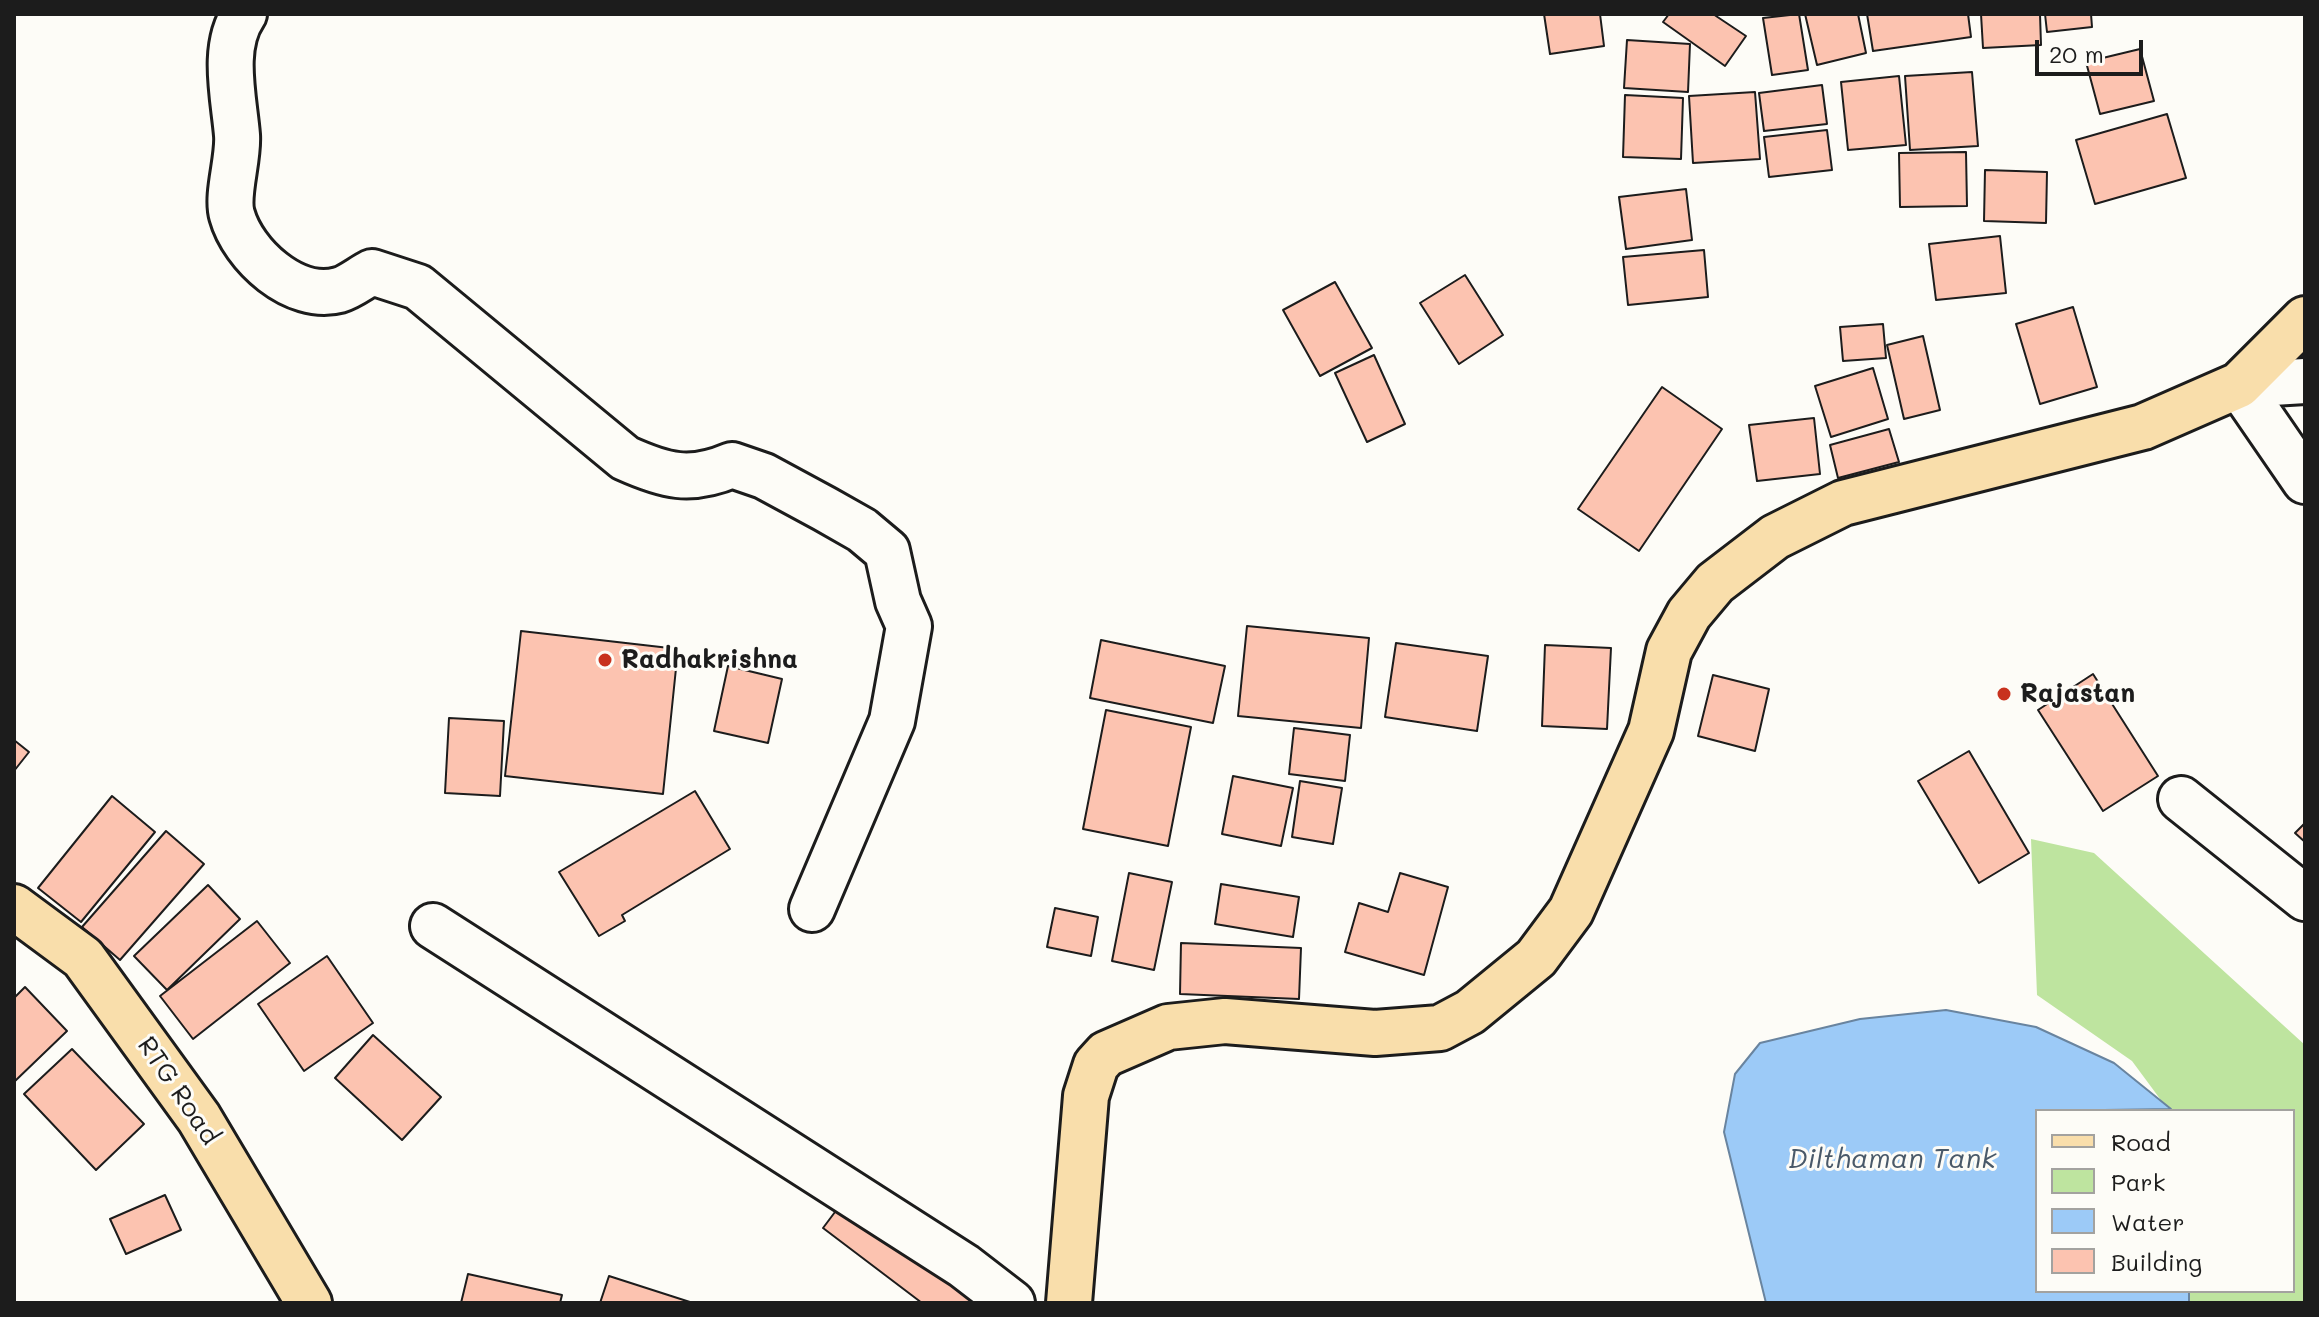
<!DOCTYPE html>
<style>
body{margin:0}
#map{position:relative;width:2319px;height:1317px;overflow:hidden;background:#fdfcf7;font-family:Mali,sans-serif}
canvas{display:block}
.frame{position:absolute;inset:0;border:16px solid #1c1c1c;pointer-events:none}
.legend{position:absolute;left:2035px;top:1109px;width:260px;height:184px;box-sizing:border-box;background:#fdfcf7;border:2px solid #a3a29f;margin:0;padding:10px 14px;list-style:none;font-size:24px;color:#1c1c1c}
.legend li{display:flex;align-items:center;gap:16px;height:40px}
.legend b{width:40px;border:2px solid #a3a29f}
.scale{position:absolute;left:2035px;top:40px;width:108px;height:36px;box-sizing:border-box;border:4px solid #1c1c1c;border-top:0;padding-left:10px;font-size:24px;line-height:28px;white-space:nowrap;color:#1c1c1c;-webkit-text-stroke:6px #fdfcf7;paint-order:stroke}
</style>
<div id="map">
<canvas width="2319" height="1317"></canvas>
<div class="frame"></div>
<ul class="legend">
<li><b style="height:10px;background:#f9deab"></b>Road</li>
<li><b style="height:22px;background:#bee49f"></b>Park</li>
<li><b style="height:22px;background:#9ccaf7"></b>Water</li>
<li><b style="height:22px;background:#fcc3b0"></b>Building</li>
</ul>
<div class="scale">20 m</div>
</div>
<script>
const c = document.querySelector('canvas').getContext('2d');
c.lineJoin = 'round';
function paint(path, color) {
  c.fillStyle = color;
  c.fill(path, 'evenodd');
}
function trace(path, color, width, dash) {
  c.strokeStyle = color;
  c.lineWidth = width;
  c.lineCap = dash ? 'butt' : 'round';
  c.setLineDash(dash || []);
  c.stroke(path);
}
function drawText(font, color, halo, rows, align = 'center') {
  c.font = font + ' Mali,sans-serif';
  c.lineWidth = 6;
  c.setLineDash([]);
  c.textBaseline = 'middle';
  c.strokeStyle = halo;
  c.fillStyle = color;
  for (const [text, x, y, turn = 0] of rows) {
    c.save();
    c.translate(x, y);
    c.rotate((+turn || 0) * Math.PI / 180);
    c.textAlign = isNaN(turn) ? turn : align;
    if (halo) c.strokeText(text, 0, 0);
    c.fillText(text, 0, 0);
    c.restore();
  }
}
paint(new Path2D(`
 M2031,839L2094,853L2305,1045V1303H2181L2187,1291H2293V1111H2169L2132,1061L2037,995Z`), '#bee49f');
const water = new Path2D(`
 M1946,1010L2036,1027L2114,1063L2171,1109L2037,1111V1291H2189V1303H1766L1724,1132L1735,1074L1760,1043L1860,1019Z`);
paint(water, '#9ccaf7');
trace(water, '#69849f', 2);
const building = new Path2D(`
 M1544,14H1600L1604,46L1550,54Z
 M1669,14H1713L1746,36L1725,66L1663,22Z
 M1799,14L1808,70L1772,75L1763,18Z
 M1805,14H1858L1866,53L1817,65Z
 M1867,14H1968L1971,37L1873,51Z
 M1981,14H2040L2041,45L1983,48Z
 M2045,14H2091L2092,27L2047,32Z
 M1627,40L1690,44L1688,92L1624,88Z
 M2140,49L2154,101L2100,114L2086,62Z
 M1972,72L1978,146L1910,150L1905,76Z
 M1899,76L1906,145L1848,150L1841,82Z
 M1822,85L1827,124L1764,131L1759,93Z
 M1755,92L1760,159L1693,163L1689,96Z
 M1625,95L1683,98L1681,159L1623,157Z
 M2167,114L2186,178L2095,204L2076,140Z
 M1827,130L1832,170L1769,177L1764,137Z
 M1966,152L1967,206L1900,207L1899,153Z
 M1985,170L2047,172L2046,223L1984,221Z
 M1686,189L1692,240L1626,249L1619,197Z
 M2000,236L2006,293L1936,300L1929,244Z
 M1704,250L1708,297L1628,305L1623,257Z
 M1465,275L1503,335L1459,364L1420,303Z
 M1335,282L1372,348L1320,376L1283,310Z
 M2073,307L2097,387L2040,404L2016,324Z
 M1883,324L1886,358L1843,361L1840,327Z
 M1923,336L1940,410L1904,419L1887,345Z
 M1374,355L1405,424L1367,442L1335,373Z
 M1873,368L1888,419L1831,437L1815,386Z
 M1662,387L1722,429L1639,551L1578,509Z
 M1814,418L1820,474L1757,481L1749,425Z
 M1889,429L1899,462L1838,478L1830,445Z
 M1247,626L1369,638L1361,728L1238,716Z
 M521,631L678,649L663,794L505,776Z
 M1101,640L1225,666L1213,723L1090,698Z
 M1396,643L1488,656L1477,731L1385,717Z
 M1545,645L1611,648L1607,729L1542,726Z
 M728,666L782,679L768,743L714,731Z
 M2093,674L2158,776L2103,811L2038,710Z
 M1713,675L1769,689L1755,751L1698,736Z
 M1106,710L1191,727L1168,846L1083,829Z
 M449,718L504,721L500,796L445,793Z
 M1294,728L1350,735L1345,781L1289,774Z
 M14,740L29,752L14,771Z
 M1969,751L2029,853L1979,883L1918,781Z
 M1233,776L1293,788L1281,846L1222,834Z
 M1300,781L1342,788L1333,844L1292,837Z
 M695,791L730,849L622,915L625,921L599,936L559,872Z
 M112,796L155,832L81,922L38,888Z
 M2305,823V842L2295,833Z
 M166,831L204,864L120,960L82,927Z
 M1129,873L1172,882L1154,970L1112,961Z
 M1400,873L1448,887L1424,975L1345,952L1359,903L1388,912Z
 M1221,884L1299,897L1293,937L1215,924Z
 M208,885L240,919L167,990L134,956Z
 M1055,908L1098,917L1091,956L1047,947Z
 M257,921L290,963L193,1039L160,996Z
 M1181,943L1301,948L1299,999L1180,994Z
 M327,956L373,1023L304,1071L258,1004Z
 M25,987L67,1031L14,1082V998Z
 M373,1035L441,1097L402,1140L335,1078Z
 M72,1049L144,1124L96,1170L24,1094Z
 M165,1195L181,1230L126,1254L110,1219Z
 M844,1200L979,1303H922L823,1228Z
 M468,1274L562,1295L560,1303H461Z
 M609,1276L693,1303H600Z`);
paint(building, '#fcc3b0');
trace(building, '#1c1c1c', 2);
const minor = new Path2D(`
 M244,14C221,47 234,98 237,135C239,158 226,195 232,215C243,255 294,302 339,290C350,287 362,277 372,272L418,287L625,458C665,476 690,483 732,465L764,476L825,509L862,530L887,551L898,601L909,626L892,721L812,909
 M2305,381L2239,385L2305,481
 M2181,799L2305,898
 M433,926L964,1266L1012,1303`);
const major = new Path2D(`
 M14,907L83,958L199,1118L309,1303
 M1069,1303L1086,1096L1096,1065L1106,1054L1168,1027L1225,1021L1375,1033L1440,1028L1470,1012L1536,958L1571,911L1651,731L1669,651L1689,614L1715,583L1775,537L1843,503L2143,427L2239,385L2305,319`);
trace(minor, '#1c1c1c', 50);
trace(major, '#1c1c1c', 50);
trace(minor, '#fdfcf7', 44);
trace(major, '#f9deab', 44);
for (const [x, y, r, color] of [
 [605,660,8,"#c8321e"],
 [2004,694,8,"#c8321e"]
]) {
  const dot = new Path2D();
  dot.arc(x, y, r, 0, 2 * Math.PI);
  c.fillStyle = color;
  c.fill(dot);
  trace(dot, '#fdfcf7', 3);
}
drawText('bold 26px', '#1c1c1c', '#fdfcf7', [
 ["Radhakrishna",621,660],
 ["Rajastan",2020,694]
], 'left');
drawText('26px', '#1c1c1c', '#fdfcf7', [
 ["RTG Road",178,1091,56]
]);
drawText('italic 28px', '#495969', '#fdfcf7', [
 ["Dilthaman Tank",1892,1159]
]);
</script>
